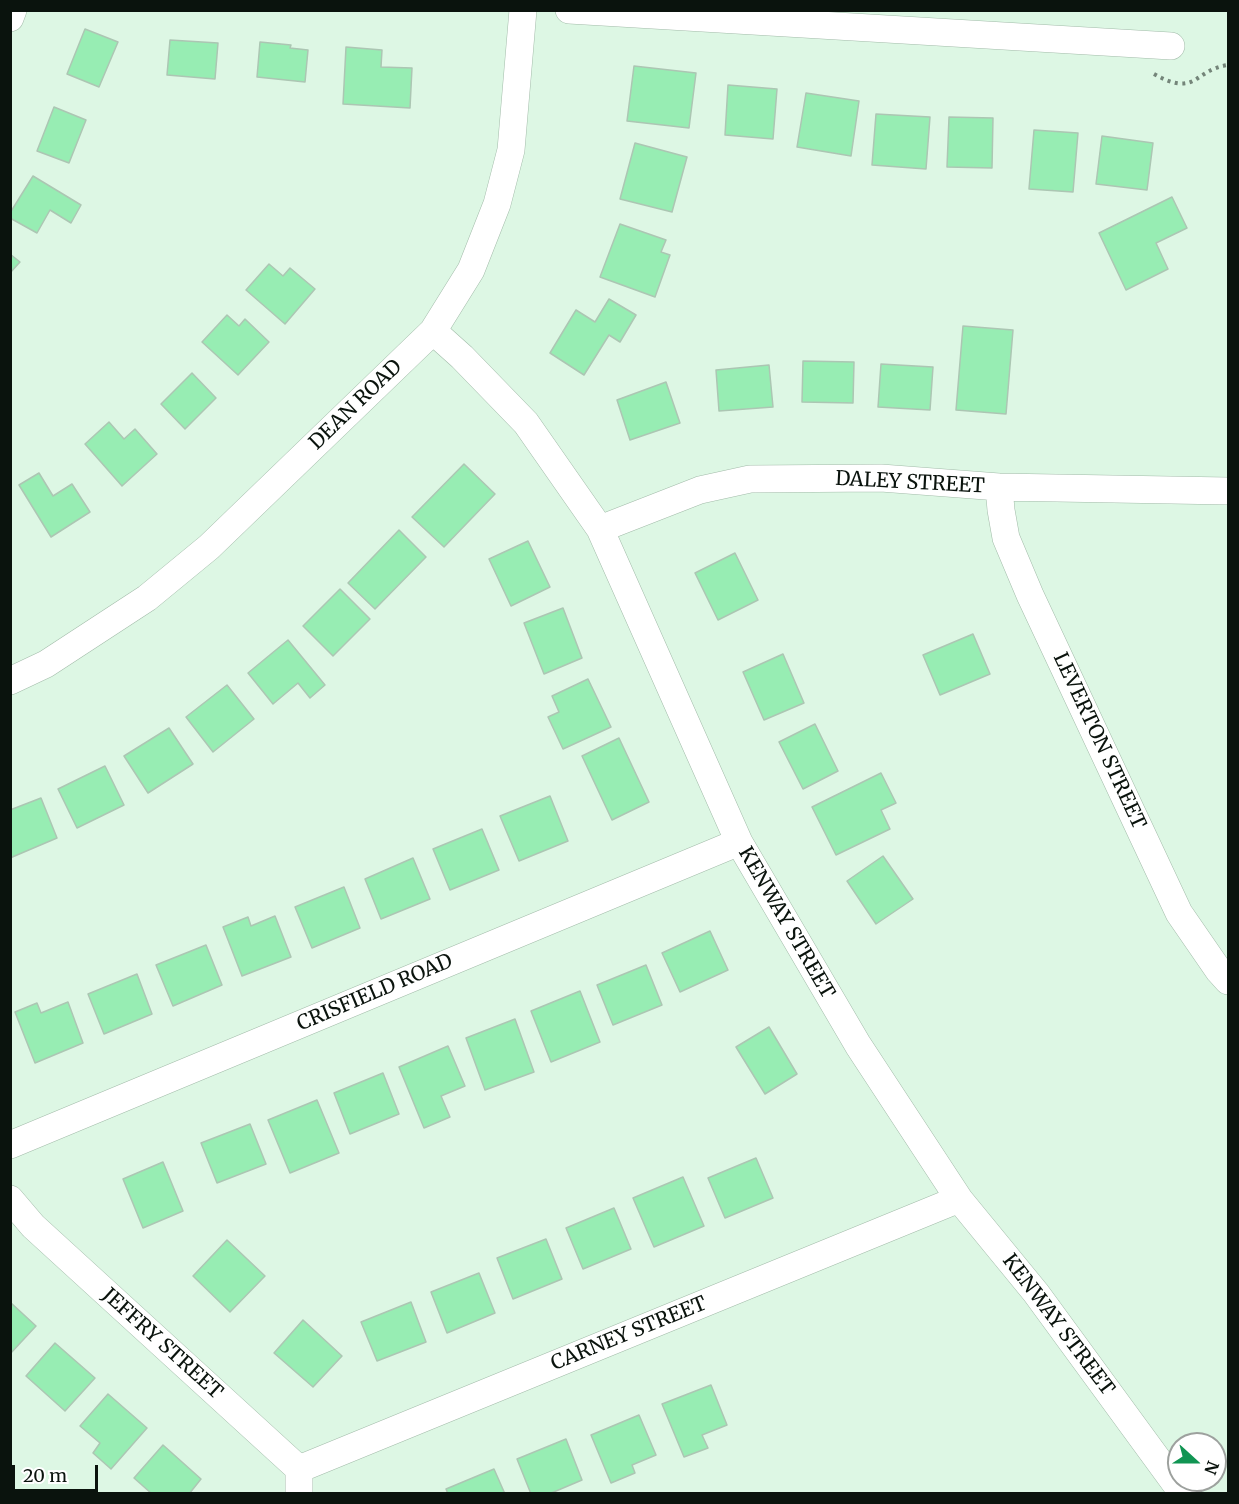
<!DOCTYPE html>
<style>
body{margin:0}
#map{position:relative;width:1239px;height:1504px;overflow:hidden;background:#ddf7e4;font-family:Merriweather,serif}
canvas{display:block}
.frame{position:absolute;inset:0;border:12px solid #0a130d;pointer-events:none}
.north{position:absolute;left:1167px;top:1432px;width:60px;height:60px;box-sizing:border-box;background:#fff;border:2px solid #9da19e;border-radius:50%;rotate:111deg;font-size:16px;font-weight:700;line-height:24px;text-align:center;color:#0a130d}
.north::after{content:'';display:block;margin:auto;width:21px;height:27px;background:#119553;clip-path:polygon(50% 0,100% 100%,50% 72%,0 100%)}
.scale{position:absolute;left:12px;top:1465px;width:86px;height:27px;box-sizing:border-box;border:3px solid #0a130d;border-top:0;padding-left:8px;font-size:18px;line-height:21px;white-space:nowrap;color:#0a130d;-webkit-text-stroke:4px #fff;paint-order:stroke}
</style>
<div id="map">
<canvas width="1239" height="1504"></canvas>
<div class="frame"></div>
<div class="north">N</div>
<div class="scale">20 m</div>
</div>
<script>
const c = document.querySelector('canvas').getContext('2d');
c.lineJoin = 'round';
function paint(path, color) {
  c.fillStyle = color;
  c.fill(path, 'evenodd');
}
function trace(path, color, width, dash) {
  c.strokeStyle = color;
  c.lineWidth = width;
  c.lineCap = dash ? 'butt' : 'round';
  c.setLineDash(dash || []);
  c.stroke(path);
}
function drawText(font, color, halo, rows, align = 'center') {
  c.font = font + ' Merriweather,serif';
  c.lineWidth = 4.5;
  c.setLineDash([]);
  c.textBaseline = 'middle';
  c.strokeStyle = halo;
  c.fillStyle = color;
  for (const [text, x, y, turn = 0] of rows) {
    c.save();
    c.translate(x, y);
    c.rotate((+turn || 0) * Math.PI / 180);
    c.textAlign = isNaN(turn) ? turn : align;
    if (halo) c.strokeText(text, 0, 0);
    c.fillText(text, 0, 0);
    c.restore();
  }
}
const building = new Path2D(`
 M85,29L118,42L99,87L67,74Z
 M170,40L218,43L215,79L167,75Z
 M260,42L291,45L290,48L308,50L305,82L257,77Z
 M346,47L382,50L381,67L412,68L410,108L343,104Z
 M634,66L696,73L689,128L627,121Z
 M728,85L777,89L773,139L725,135Z
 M806,93L859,101L851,156L797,147Z
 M54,107L86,120L69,163L37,151Z
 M876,114L930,117L926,169L872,165Z
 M949,117L993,118L992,168L947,167Z
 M1034,130L1078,133L1073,192L1029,189Z
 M1102,136L1153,143L1147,190L1096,184Z
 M635,143L687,157L672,212L620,199Z
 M33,176L81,205L71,223L50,210L37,233L10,218V213Z
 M1172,197L1187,228L1156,243L1168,269L1126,290L1099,233Z
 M620,224L666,240L661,252L670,255L655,297L600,277Z
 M10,254L20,262L10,273Z
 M269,264L283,276L290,268L315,289L285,324L246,290Z
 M609,299L636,315L620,342L609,335L584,375L550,353L576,310L595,322Z
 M227,315L239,326L245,319L269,342L238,375L202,342Z
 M963,326L1013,330L1006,414L956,410Z
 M803,361L854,362L853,403L802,402Z
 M881,364L933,367L930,410L878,407Z
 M769,365L773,407L719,411L716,370Z
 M192,373L216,398L185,429L161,404Z
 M666,382L680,423L630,440L617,400Z
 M109,422L124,439L135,429L157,454L122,486L85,444Z
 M464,464L495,494L444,547L412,517Z
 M39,473L53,496L72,484L90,512L51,537L19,485Z
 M399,530L426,557L375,609L348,583Z
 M528,541L550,587L511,606L489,559Z
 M735,553L758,600L718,620L695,573Z
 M340,589L370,619L333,656L303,626Z
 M563,608L582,658L544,674L524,623Z
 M973,634L990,674L940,695L923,655Z
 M288,640L325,685L310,698L298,683L273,704L248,673Z
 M783,654L804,703L764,720L743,672Z
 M588,679L611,727L563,749L548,717L559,712L552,696Z
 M227,685L254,719L213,752L186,717Z
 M815,724L838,771L803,789L779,742Z
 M169,728L193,764L148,793L124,756Z
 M619,738L649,802L612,820L582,756Z
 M105,766L124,805L77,828L58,789Z
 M881,773L896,803L881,810L890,829L836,855L812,807Z
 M550,796L568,841L519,861L500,816Z
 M41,798L57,838L10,858V810Z
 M482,829L499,870L450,890L433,849Z
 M883,856L913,899L876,924L847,881Z
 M413,858L430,899L381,919L365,879Z
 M344,887L360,928L312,948L295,907Z
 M275,916L291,957L242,976L223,927L248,917L251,926Z
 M710,931L728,970L680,992L662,953Z
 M206,945L222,985L173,1006L156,965Z
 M646,965L662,1005L613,1025L597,985Z
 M137,974L152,1014L104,1034L88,994Z
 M580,991L600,1042L551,1062L531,1011Z
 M68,1002L83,1043L35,1063L15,1012L37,1003L41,1013Z
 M515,1019L534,1072L485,1090L466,1038Z
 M769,1027L797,1074L765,1094L736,1047Z
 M448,1046L465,1086L441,1096L450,1117L424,1128L399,1067Z
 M383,1073L399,1114L350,1134L334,1093Z
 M317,1100L339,1153L290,1173L268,1120Z
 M250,1124L266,1164L217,1183L201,1143Z
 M756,1158L773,1198L725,1218L708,1178Z
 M163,1162L183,1211L143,1228L123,1179Z
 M683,1177L704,1226L654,1247L633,1198Z
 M614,1208L631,1249L583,1269L566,1228Z
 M546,1239L562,1279L513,1299L497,1258Z
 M227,1240L265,1276L230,1312L193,1276Z
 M479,1273L495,1313L447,1333L431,1292Z
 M10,1302L36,1326L10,1354Z
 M411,1302L426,1342L377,1361L361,1322Z
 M303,1320L342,1356L313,1387L274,1353Z
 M55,1343L95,1378L65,1411L26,1376Z
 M711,1385L727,1425L702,1435L708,1448L684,1457L662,1404Z
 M108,1394L147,1428L111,1469L93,1453L100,1443L80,1426Z
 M639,1415L656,1455L632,1465L635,1473L611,1483L591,1435Z
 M566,1439L582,1480L549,1494H531L517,1459Z
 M163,1445L201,1479L189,1494H152L134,1478Z
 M494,1469L505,1494H448L446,1489Z`);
paint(building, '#97edb3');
trace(building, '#acc6b3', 1.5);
const minor = new Path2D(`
 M569,10L1171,46
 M10,18L13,10
 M433,331L462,357L526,423L600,529L739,842L858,1045L959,1199L1036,1293L1183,1494
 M999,487L1001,510L1006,538L1030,595L1179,913L1219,971L1228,981
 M600,529L700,490L750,479L881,478L999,487L1228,491
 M10,681L46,664L147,598L209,547L433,331L471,270L497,204L511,150L523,10
 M10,1145L739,842
 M10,1199L33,1226L299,1469V1494
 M299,1469L959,1199`);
trace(minor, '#a2bba9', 28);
trace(new Path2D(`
 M1154,74C1197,98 1193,70 1228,65`), '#748579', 4, [3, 4.5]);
trace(minor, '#fff', 27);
drawText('20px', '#0a130d', '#fff', [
 ["DEAN ROAD",356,405,-44],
 ["DALEY STREET",910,483,3],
 ["LEVERTON STREET",1099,741,65],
 ["KENWAY STREET",786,923,60],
 ["CRISFIELD ROAD",375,993,-23],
 ["KENWAY STREET",1058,1325,53],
 ["CARNEY STREET",629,1334,-22],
 ["JEFFRY STREET",162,1344,42]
]);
</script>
